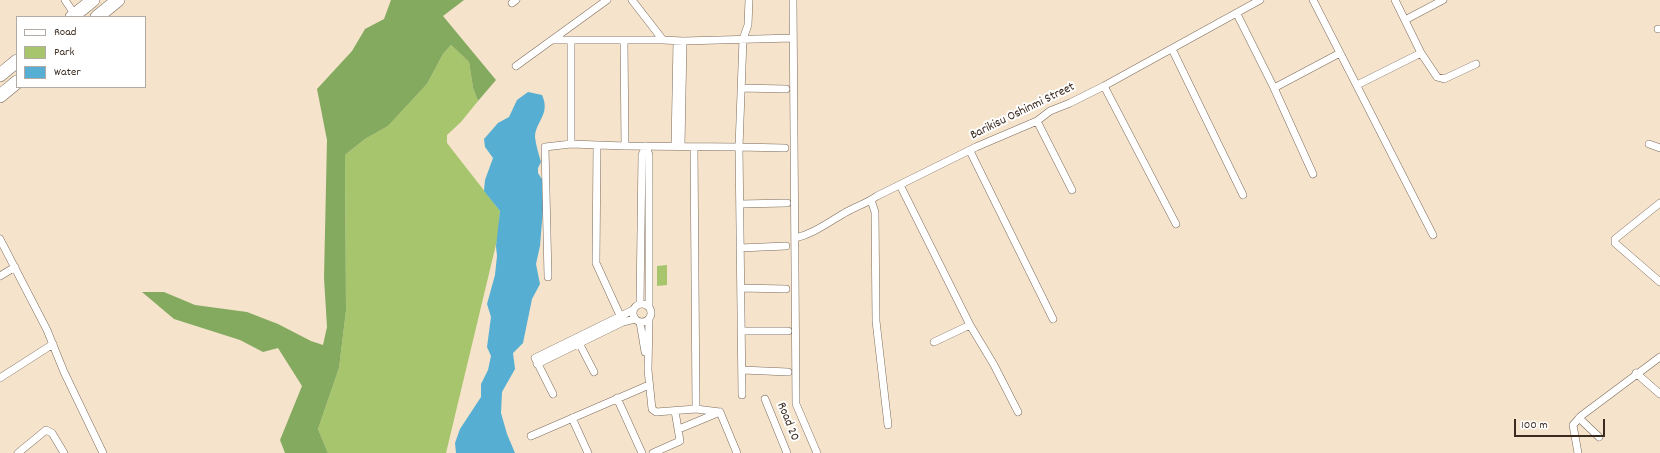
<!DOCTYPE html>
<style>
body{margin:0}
#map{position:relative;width:1660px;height:453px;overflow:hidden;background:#f5e3cb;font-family:Dekko,sans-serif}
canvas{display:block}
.legend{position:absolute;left:16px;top:16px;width:130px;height:72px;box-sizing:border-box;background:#fff;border:1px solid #b1aaa5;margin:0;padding:5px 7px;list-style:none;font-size:12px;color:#3b2a1e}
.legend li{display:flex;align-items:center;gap:8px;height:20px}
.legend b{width:20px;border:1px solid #b1aaa5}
.scale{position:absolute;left:1514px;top:419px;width:91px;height:18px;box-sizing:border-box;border:2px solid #3b2a1e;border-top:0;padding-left:5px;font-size:12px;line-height:14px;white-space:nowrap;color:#3b2a1e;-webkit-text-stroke:3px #fff;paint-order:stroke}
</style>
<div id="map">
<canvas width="1660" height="453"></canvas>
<ul class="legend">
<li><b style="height:5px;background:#fff"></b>Road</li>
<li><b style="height:11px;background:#a6c56c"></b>Park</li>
<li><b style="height:11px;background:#56aed3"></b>Water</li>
</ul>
<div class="scale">100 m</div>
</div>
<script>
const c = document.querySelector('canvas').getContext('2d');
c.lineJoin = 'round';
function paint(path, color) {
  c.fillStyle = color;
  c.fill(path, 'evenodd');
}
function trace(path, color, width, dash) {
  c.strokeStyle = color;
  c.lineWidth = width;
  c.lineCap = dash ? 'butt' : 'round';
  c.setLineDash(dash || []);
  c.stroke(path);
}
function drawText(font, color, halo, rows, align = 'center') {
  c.font = font + ' Dekko,sans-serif';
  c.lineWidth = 4;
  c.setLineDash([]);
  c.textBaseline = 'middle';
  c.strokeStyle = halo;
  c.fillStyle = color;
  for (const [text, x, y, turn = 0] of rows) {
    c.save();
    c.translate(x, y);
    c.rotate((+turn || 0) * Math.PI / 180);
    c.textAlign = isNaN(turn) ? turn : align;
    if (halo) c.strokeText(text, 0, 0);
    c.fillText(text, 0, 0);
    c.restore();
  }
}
paint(new Path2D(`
 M451,45L469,62L473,88L478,101L461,122L447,135V143L500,211L498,236L446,453H328L318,429L339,368L346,311L345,155L365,139L388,126L427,84L443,54Z
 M667,265V285L657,286V266Z`), '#a6c56c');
paint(new Path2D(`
 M391,0H464L443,16L496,80L478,101L473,88L469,62L451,45L443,54L427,84L388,126L365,139L345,155L346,311L339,368L318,429L328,453H285L280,440L302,386L278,348L263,352L240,340L174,319L142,292H164L195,305L247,312L278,324L311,341L323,345L327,327L324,278L327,140L317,89L352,51L365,29L384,19Z`), '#84aa60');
paint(new Path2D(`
 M528,92L542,95C551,114 535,122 535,137C536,146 539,155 541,162L538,168V173L545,184L540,246L536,264L540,284L532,299L523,343L513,353L515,369L502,392L501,413L507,434L515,453H456L455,443L460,429L481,397V384L488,370L491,356L487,347L491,317L487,304L495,275L497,256L496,246L500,211L484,191L485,180L493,158L485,147L484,139L498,123L509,117L517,100Z`), '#56aed3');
const street = new Path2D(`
 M65,0L75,15
 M632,0L663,40L683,41L793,38
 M793,0L796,404L817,453
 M1313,0L1433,235
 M1395,0L1421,53L1437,77L1444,79L1476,64
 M512,3L516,0
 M1237,14L1274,88L1313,174
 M1405,20L1443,0
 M1658,29H1660
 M553,40H663
 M571,40V144
 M1172,49L1243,195
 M516,66L607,0
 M1357,85L1421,53
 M1104,86L1176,224
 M741,88L786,89
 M1274,88L1340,53
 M1037,121L1072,190
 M1649,144L1660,148
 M597,145L596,263L623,322
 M625,146L739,147L743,39L748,25L749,0
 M646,146L649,155V307
 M675,146L677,41
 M681,146L683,41
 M694,147L696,409L720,412L737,453
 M970,151L1053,319
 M900,185L970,325L994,365L1018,412
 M871,200L875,212L876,321L888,425
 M1660,203L1615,239V243L1660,282
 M740,204L787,203
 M795,238C813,234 827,223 843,214C854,207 866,204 877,196L976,147L1037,121L1050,111L1070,103L1104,86L1260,0
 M0,239L47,330L64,372L103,453
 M740,248L786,246
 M0,276L15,267
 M548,277L545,147L571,144L625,146L624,40
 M741,288L786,289
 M633 313a9 9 0 1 1 18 0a9 9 0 1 1-18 0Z
 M640,304L642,155L646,146
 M649,319L648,370L652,409L656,412L696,409
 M640,322L645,352
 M741,331H788
 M577,339L594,372
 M934,342L970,325
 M537,364L623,322L635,319
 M742,370L788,372
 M1636,373L1660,394
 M0,378L53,344
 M553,394L535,358L633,310
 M742,395L739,147L785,148
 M617,398L642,453
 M765,399L787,453
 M572,418L588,453
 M1579,418L1599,437
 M679,429L720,412
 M531,436L649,385
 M18,453L46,430L52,433L64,453
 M653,453L680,441L675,411
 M1578,453L1573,425L1581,416L1660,357`);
const highway = new Path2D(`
 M72,17L93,0
 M97,17L118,0
 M0,75L17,61
 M0,96L17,82`);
trace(street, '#7c6b5b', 8);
trace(highway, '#7c6b5b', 14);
trace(street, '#fff', 7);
trace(highway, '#fff', 13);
drawText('13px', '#3b2a1e', '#fff', [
 ["Barikisu Oshinmi Street",1023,112,-26],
 ["Road 20",787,422,68]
]);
</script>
